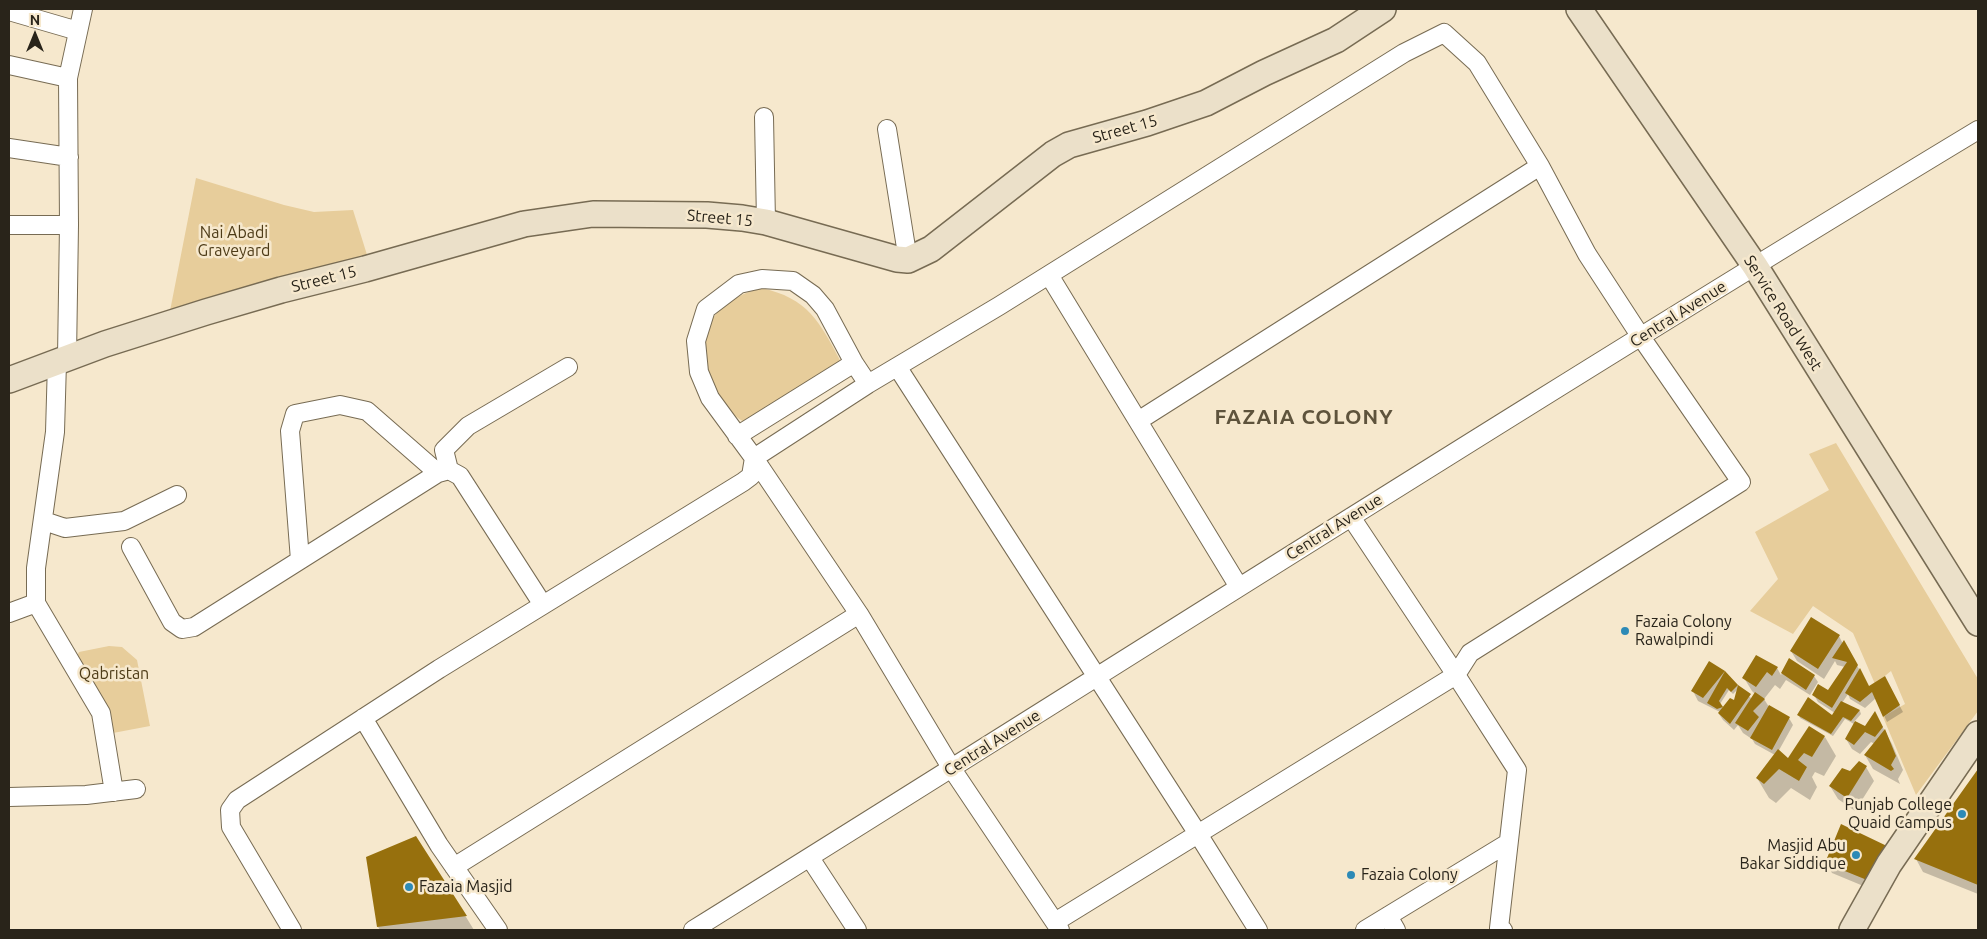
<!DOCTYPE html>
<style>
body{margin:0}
#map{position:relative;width:1987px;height:939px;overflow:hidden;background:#f6e8cd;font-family:Ubuntu,sans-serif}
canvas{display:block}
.frame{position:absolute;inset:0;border:10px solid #29241a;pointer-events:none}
.north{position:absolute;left:10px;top:10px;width:50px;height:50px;-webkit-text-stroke:4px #f6e8cd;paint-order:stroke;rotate:0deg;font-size:14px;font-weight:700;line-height:20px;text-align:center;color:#29241a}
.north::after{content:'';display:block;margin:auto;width:18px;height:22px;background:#29241a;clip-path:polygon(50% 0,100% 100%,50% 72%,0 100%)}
</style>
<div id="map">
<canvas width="1987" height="939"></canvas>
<div class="frame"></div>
<div class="north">N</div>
</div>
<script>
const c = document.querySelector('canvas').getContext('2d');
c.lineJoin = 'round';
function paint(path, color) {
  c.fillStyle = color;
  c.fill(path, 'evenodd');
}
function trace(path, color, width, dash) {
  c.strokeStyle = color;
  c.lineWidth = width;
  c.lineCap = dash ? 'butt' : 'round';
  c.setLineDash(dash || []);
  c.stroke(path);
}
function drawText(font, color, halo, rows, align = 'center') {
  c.font = font + ' Ubuntu,sans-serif';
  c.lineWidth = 5;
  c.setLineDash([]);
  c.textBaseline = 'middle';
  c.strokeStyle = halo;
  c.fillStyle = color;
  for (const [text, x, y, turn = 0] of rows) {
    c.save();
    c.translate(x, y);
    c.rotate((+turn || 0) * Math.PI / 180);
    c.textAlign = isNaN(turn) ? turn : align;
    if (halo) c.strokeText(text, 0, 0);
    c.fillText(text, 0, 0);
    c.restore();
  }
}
paint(new Path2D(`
 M196,178L284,205L314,212L353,210L368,258L170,311Z
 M761,288C808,298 820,322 841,362L744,422C731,415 722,400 715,387C689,339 710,302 761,288Z
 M1836,443L1978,679V711L1916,795L1883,717L1905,704L1891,671L1875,684L1853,633L1813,606L1793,634L1750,611L1778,579L1755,532L1829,490L1809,454Z
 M109,646L122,647L137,660L150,726L113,733L100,699L76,658L79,652Z`), '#e7cd9b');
paint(new Path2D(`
 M1839,636L1843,644L1844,642L1869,687L1888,684L1903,712L1887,722L1876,698L1865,708L1850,699L1848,694L1842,703L1860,711L1861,714L1854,722L1866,728L1875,713L1892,744L1903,770L1898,779L1900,784L1873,769L1865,755L1875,744L1871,742L1860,754L1852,749L1846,739L1854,724L1845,719L1833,736L1800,718L1799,715L1833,717L1835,713L1818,702L1814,695L1829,692L1845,667L1837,665L1835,661L1824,679L1797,661L1791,651Z
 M1756,657L1777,668L1781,675L1789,660L1814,676L1818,682L1810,695L1786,680L1780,689L1775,685L1764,699L1769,707L1789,718L1793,725L1778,752L1788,759L1825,737L1836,756L1824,776L1815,772L1812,777L1817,787L1810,800L1791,788L1776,803L1769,798L1757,778L1775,755L1755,744L1752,739L1743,733L1738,725L1734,730L1723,720L1719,714L1720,712L1698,701L1693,691L1724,672L1752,699L1755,694L1752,691L1744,678ZM1738,689L1735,702L1723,709L1720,704L1729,690L1733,694Z
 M1860,762L1866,767L1874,781L1855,811L1838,799L1830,786L1851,773Z
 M1978,771V894L1923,872L1916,859Z
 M1842,826L1873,890L1832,873L1826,862Z
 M415,837L466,917L474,930H380L378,927Z`), '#0003');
paint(new Path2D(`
 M1811,617L1840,635L1818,669L1790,651Z
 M1844,640L1858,665L1832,708L1812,695L1818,684L1828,690L1847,662L1832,658Z
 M1756,655L1778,667L1772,676L1767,672L1756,687L1742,678Z
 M1789,658L1815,675L1806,690L1781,673Z
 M1709,661L1725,671L1703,698L1691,691Z
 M1860,668L1869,686L1885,676L1900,705L1883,717L1872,692L1860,702L1845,693Z
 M1725,671L1738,685L1731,692L1727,688L1719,701L1723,707L1717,709L1707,703Z
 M1738,685L1751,694L1730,724L1718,713L1730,698L1734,700Z
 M1755,692L1765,699L1753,711L1759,717L1748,731L1735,723Z
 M1808,697L1832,715L1841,701L1860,710L1851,721L1843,717L1831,734L1797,715Z
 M1769,705L1790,717L1772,750L1750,738Z
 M1875,711L1883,727L1875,737L1865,732L1854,745L1845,739L1855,721L1865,726Z
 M1809,726L1825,736L1812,757L1804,753L1798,760L1807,767L1799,781L1779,769L1764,784L1756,778L1778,749L1788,758Z
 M1885,729L1896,756L1891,765L1894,769L1891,771L1864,755Z
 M1859,761L1867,766L1847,798L1829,786L1842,768L1850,771Z
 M1978,769V885L1914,859Z
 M1841,824L1889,847L1867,880L1825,863Z
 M416,836L467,916L377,927L366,857Z`), '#97700d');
const street = new Path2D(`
 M9,11L78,31
 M9,65L68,78
 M764,117L766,222
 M887,129L908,260
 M9,148L69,157
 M9,225H69
 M1049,275L1239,587
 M67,357L69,225L68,78L83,9
 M57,362L55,432L36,568V603L101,713L114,792
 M898,368L1198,834L1258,930
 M868,384L854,363L825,309L813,295L793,281L762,279L739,284L706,309L696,341L699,372L710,398L754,458L859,614L952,769L1060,930
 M1138,421L1540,166
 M737,436L854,363
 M449,470L444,450L468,426L568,367
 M1351,517L1456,675L1517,770L1499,928L1503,930
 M44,521L65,528L124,521L177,495
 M131,547L172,622L182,629L194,627L438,473L449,470L460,476L543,605
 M300,560L290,431L295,414L340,405L367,411L438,473
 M9,613L36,603
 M363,718L439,845L498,930
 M9,797L86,795L136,789
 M810,858L857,930
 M454,867L859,614
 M1388,916L1396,930
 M292,930L231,827L230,810L237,800L439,669L743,482L751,476L754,458L868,384L999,306L1404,53L1444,33L1477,63L1540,166L1587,254L1641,337L1741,482L1470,653L1456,675L1055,922
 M693,930C1121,663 1546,391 1978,130
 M1365,930L1508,843`);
const secondary = new Path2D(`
 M1579,9L1755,266L1978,623
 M9,380L105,344L206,312L281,290L365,269L524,224L593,214L707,215L742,218L766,222L897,259L908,260L931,249L1053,154L1069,145L1147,123L1206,103L1264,73L1336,40L1383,9
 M1852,930L1889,864L1978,734`);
trace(street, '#776b53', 20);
trace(secondary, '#776b53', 28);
trace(street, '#fff', 18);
trace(secondary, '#ebe0c9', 25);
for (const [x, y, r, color] of [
 [1625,631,5,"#2d8ab6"],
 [1962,814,5,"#2d8ab6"],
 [1856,855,5,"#2d8ab6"],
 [1351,875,5,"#2d8ab6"],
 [409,887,5,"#2d8ab6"]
]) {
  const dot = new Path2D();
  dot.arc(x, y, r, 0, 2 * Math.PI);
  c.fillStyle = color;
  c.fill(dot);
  trace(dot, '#f6e8cd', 2);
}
drawText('16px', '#29241a', '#f6e8cd', [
 ["Street 15",1125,129,-16],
 ["Street 15",720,218,5],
 ["Street 15",324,279,-14],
 ["Service Road West",1783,313,58],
 ["Central Avenue",1678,314,-32],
 ["Central Avenue",1334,527,-32],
 ["Central Avenue",992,743,-32]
]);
drawText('16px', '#4e3c18', '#f6e8cd', [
 ["Nai Abadi",234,233],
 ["Graveyard",234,251],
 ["Qabristan",114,674]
]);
drawText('16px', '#29241a', '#f6e8cd', [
 ["Fazaia Colony",1635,622],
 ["Rawalpindi",1635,640],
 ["Punjab College",1952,805,"right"],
 ["Quaid Campus",1952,823,"right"],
 ["Masjid Abu",1846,846,"right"],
 ["Bakar Siddique",1846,864,"right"],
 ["Fazaia Colony",1361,875],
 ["Fazaia Masjid",419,887]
], 'left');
c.letterSpacing = '1px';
drawText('bold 21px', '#5e533c', '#f6e8cd', [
 ["FAZAIA COLONY",1304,417]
]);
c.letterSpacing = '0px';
</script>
